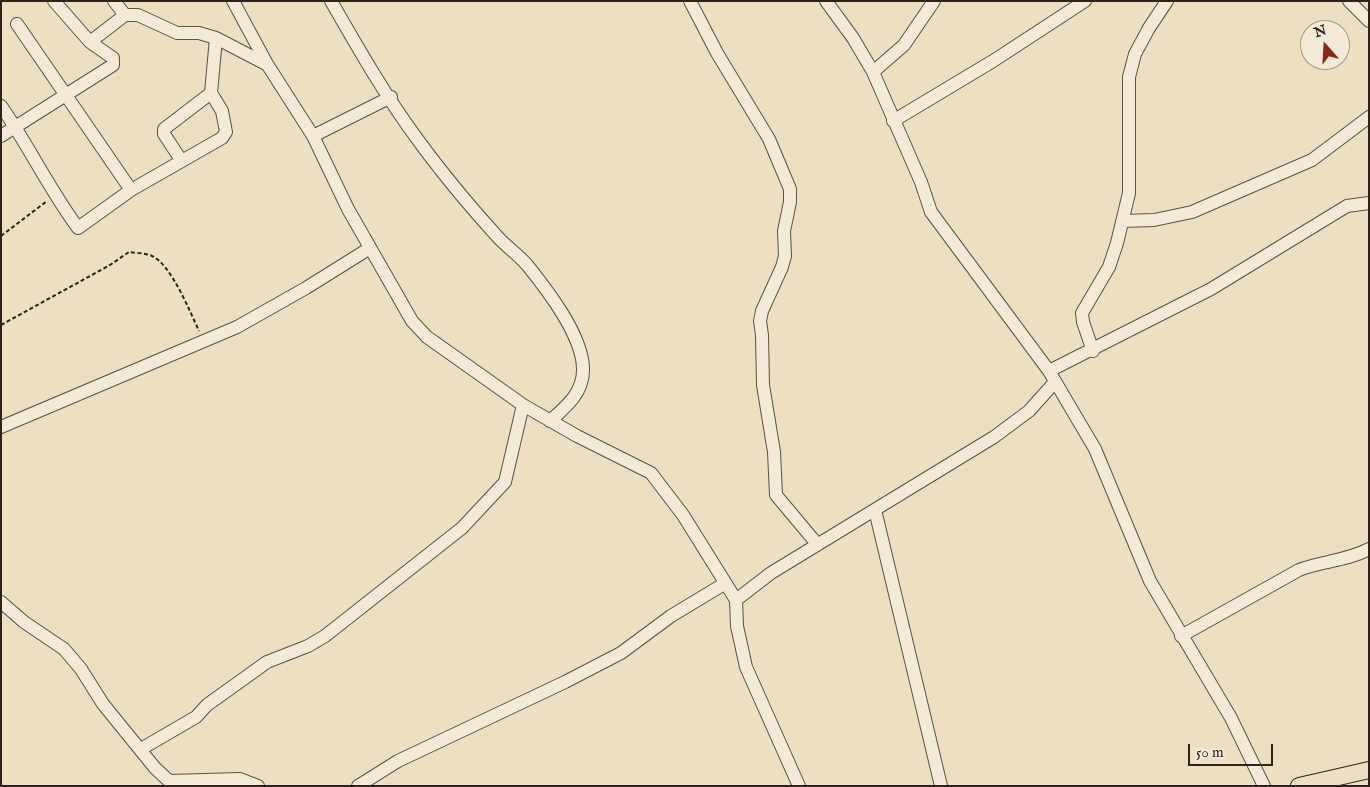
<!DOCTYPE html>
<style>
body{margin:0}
#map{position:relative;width:1370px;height:787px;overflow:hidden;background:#eddfc1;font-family:"IM FELL English",serif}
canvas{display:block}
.frame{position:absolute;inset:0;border:2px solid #2d2319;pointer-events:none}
.north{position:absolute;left:1300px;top:20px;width:50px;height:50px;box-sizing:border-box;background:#f3ead7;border:1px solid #a49a8b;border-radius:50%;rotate:341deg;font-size:14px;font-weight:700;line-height:20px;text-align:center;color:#2d2319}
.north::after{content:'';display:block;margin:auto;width:18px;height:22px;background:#8f2418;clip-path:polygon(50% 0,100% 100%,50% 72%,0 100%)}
.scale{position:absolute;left:1188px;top:744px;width:85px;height:22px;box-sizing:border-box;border:2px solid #2d2319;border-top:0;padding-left:6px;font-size:15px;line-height:18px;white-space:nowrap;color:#2d2319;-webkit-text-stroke:4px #f3ead7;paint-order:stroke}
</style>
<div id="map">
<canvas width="1370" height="787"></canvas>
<div class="frame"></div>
<div class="north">N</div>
<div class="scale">50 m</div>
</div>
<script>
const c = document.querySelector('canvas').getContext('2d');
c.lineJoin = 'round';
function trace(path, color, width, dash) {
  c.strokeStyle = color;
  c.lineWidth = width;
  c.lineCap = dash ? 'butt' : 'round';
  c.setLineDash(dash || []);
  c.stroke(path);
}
const minor = new Path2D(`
 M54,1L90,42
 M114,1L125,15H138L177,33H199L216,38L266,64
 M233,1L267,64L313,136L348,209L412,321L427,337L523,405L577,436L651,473L683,515L736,600L737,626L746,667L799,786
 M331,1C358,48 386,97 418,140C442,173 468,204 495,234C505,246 518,254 528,266C548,291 582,335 583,368C584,392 567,406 550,421
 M690,1L717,53L769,139L790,189V202L784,231L785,256L782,267L762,311L760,321L762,335L763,385L774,452L776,495L817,544
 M826,1L853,38L873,72L921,182L931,212L1049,371L1095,449L1150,581L1231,718L1264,786
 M1349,1L1369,21
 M17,24L131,190
 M873,72L904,45L934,1
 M1,106C29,146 49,189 78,228L131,190L222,138L226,132L222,111L211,93L216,38
 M893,121L993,61L1085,1
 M1,136L113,65V58L90,42L125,15
 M313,136L391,97
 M181,160L164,134V129L211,93
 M1122,221L1154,220L1192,212L1312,160L1369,117
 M1093,351L1083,322L1082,313L1109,267L1117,243L1129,193V77L1135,54L1149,28L1167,1
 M1049,371L1211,289L1347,206L1369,203
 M1,427L237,327L306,288L370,248
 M875,510L941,786
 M736,600L771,573L994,437L1029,411L1055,382
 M1,602L24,622L64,649L81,669L103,704L155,768L169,781L240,779L258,786
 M1181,636L1299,570C1322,561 1347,561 1369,549
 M141,749L196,717L207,705L267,662L308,646L325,636L462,528L505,482L523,405
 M358,786L398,761L565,682L621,653L671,616L724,584`);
const major = new Path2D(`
 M1299,786L1369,770`);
trace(minor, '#5d5243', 14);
trace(major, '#2d2319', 18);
trace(new Path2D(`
 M1,236L47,201
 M1,325L110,265L129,252C136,253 146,253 152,256C171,264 190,312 199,331`), '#2d2319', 2, [4, 2.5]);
trace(minor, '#f3ead7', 12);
trace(major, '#eddfc1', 16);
</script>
